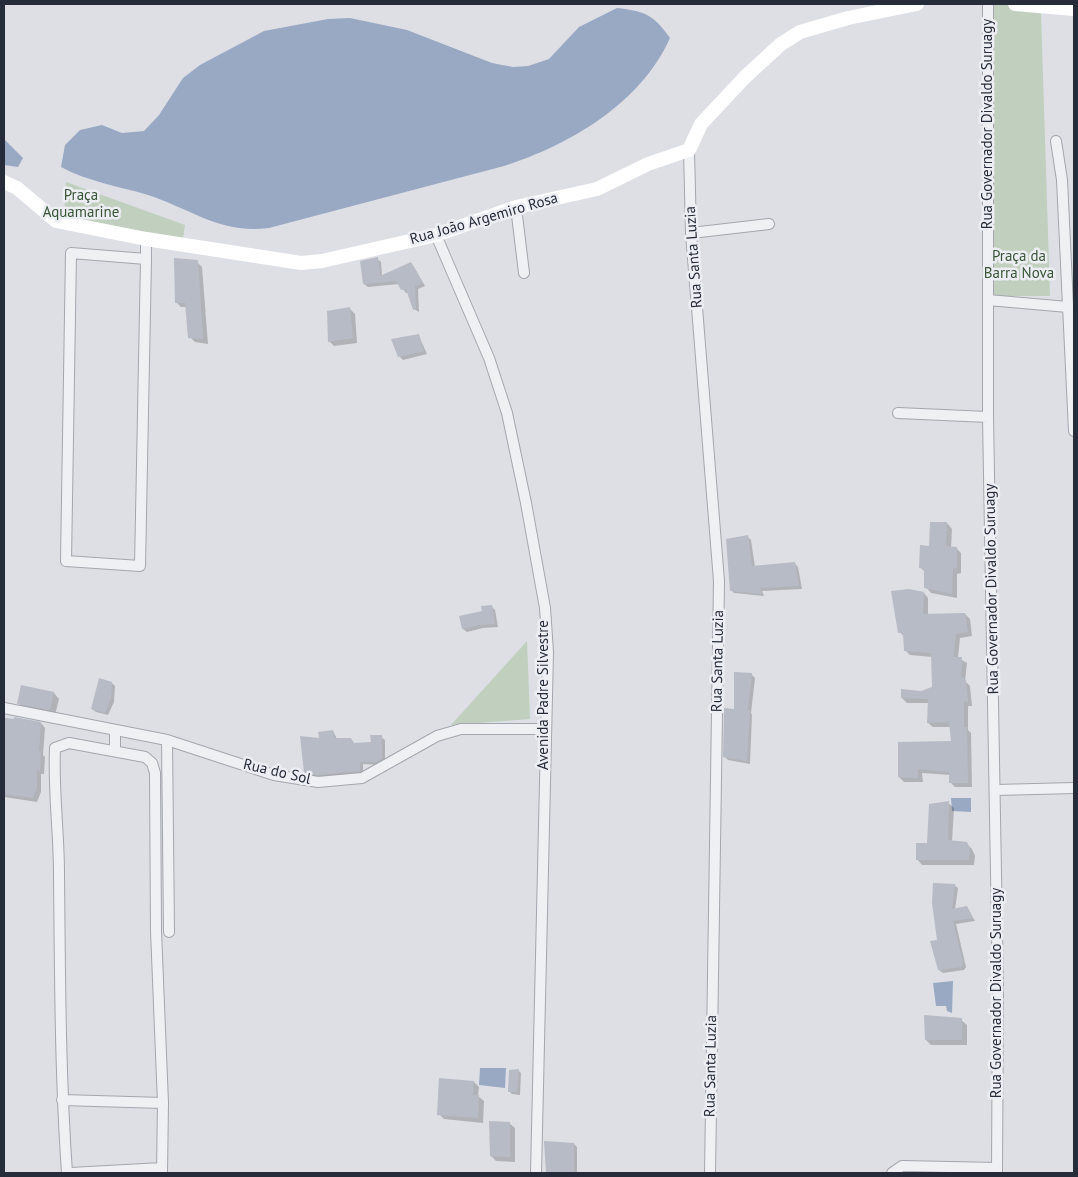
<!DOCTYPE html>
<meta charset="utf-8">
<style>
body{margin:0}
#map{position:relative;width:1078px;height:1177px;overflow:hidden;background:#dddfe5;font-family:"PT Sans",sans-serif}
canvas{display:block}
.frame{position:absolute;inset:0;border:5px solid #272c3a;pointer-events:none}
</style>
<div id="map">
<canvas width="1078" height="1177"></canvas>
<div class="frame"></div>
</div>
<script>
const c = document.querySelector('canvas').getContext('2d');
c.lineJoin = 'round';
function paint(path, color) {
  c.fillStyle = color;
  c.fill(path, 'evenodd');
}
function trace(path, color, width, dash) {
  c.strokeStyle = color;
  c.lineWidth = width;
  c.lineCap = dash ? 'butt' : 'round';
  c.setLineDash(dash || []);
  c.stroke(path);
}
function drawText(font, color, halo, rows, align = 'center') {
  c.font = font + ' "PT Sans",sans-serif';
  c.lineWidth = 5;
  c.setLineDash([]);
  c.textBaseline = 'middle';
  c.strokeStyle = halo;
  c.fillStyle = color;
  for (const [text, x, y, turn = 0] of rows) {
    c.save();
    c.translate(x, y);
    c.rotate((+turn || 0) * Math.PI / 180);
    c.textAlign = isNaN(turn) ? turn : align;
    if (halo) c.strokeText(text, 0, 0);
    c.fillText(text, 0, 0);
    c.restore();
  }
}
paint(new Path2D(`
 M987,4H1003L1041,13L1050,296H989Z
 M66,182L185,225L183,238L64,218Z
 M527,641L530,719L451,725Z`), '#c0cfbe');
paint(new Path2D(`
 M617,8C645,11 654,15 670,38C641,103 570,145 504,166L269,228C220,234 193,210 148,195C118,186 89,182 61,167L65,145L80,130L102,125L122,133L144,131L159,115L183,78L200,65L264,31L328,19L350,18L407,30L492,63L513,67L528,66L549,59L579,27Z
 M4,139L23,158L18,167L4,165Z
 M951,798H971V812L952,811Z
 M953,981L952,1013L947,1011L946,1006H936L933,983Z
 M480,1068H506L505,1088L479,1085Z`), '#9aa9c3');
paint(new Path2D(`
 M377,259L381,262L382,276L411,264L414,267L425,286L418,289L419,312L414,309L409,292L406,293L399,284L368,287L364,284Z
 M197,262L202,267L208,344L195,342L190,337L187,307H181L176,302Z
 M350,309L355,314L357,343L334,346L329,341Z
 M419,336L427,354L403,360L399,356Z
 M947,523L952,529L951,548H956L961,553V573L957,574V598L931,593L926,587L925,572L920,567L930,547Z
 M747,536L751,540L755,567L794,563L798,567L802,589L762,591L764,596L734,593L731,590Z
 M924,593L928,598V615L965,614L970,619L972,636L960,638L958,658L967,663L965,681L970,686L972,706H968V730L971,733L972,787H955L950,782L951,775L922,773L923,782H904L899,777L952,743L951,727H933L928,723L929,703H907L902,698L934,688L933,657L910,655L905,650L904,637L900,632Z
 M491,606L495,610L498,627L483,628L467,632L463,629L461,617L483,612Z
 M751,674L755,678L751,713L752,715L750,764L728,760L724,756L735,710Z
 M112,683L115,686L114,702L108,715L96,712L92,709Z
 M22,686L54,693L59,699L55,715L24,708L18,703Z
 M4,718L41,723L45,728L43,755L45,757L44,774H41V792L37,802L4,797Z
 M333,731L337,739H351L355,744L372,743L381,737L385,740V762L380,765L363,764V774L322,778L309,776L306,772L320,740Z
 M948,803L954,808L952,842L966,843L972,849L975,856L974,865H922L917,859L928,844Z
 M954,885L958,888L955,910L967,907L975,921L956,924L966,967L964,970L943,973L939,970L932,942L938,941Z
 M961,1020L967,1025V1045H931L926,1040Z
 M518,1070L521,1073L520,1095L512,1094L509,1091Z
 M474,1082L479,1087L478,1096L484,1101L483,1123L444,1119L439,1114Z
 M509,1123L515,1128V1162L496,1161L491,1156Z
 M545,1142L574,1144L577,1147V1173H547Z`), '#0003');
paint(new Path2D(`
 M378,257L380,276L411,262L423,283L415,286L416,309L413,310L406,289L401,290L396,281L363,284L360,261Z
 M174,258L198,260L203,339L188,338L185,303H175Z
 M350,307L353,338L328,342L327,311Z
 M419,334L424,351L398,357L391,339Z
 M930,522H947L946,546L957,547V568L953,569L952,594L924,588V569L919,568L920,545L929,546Z
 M748,535L752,566L795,562L799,586L760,588L762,594L730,591L726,539Z
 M909,589L924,592L923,614L965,613L968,632L956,634L953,657H962L961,676L966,680L968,702L964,701V727H967L968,783H949V772L918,769V778L898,777V742L951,741L949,722L927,723L928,699L901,698V689L921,691L932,687L931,653L904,651L903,633H898L891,591Z
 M492,605L495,624L479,625L462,629L459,616L482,611L481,606Z
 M734,672L752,673L748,710H750L747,761L723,757L724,708L734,709Z
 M99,678L112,682L111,698L105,713L91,709Z
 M21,685L54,692L50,710L17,704Z
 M14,717L41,722L39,751H41L40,771L37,770V787L33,798L4,794V718L14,719Z
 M333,730L334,738H351L353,743L371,742L370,735H382V759L377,762H360V771L318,775L304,773L300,736L319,738L318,732Z
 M949,801L948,840L967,842L970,849L969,860H916V843H927L929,804Z
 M933,883L955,884L952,909L967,906L973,918L953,921L963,963L961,967L938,970L930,941L937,940L932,903Z
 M924,1015L962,1018V1040H925Z
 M519,1069L517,1092H508L509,1070Z
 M439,1078L474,1081L473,1095H479L478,1118L437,1115Z
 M489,1121L510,1122V1157L490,1156Z
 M544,1141L574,1143V1173H546Z`), '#b7bbc5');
const street = new Path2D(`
 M988,4V417L998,987L997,1173
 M1056,141L1062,180L1074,431
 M689,150L691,233L719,581L710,1173
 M516,207L524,273
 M691,233L769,224
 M436,235L489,358L507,413L526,503L545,608L548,652L536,1173
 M146,239V259L140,566L66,561L71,253L146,259
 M988,300L1068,307
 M898,413L988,417
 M4,708L167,740L274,775L318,782L362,778L437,736L461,729H545
 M167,740L169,932
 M115,750V730
 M996,790L1074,788
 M62,1100L163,1103
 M67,1173C60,1073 60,973 59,873C59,832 53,790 55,748L69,743L145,757L152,763L155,773L156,931L163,1103L162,1173
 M71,1173L162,1168
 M892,1173L902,1166L997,1168`);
trace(street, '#a3a6ae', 12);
trace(street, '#eff0f4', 10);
trace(new Path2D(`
 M1015,4L1074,9
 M4,182L17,188L56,221L146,239L301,263L322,261L436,235L516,207L597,189L648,164L689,150L701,124L745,77L781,44L800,32L848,18L917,4`), '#fff', 14);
drawText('15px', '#272c3a', '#eceef3', [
 ["Rua Governador Divaldo Suruagy",988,124,-90],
 ["Rua João Argemiro Rosa",484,219,-16],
 ["Rua Santa Luzia",694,257,-94],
 ["Rua Governador Divaldo Suruagy",992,589,-91],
 ["Rua Santa Luzia",718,661,-89],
 ["Avenida Padre Silvestre",544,695,-90],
 ["Rua do Sol",277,772,13],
 ["Rua Governador Divaldo Suruagy",997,993,-90],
 ["Rua Santa Luzia",711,1066,-89]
]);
drawText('15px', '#385536', '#eceef3', [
 ["Praça",81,196],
 ["Aquamarine",81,213],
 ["Praça da",1019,257],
 ["Barra Nova",1019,274]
]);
</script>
